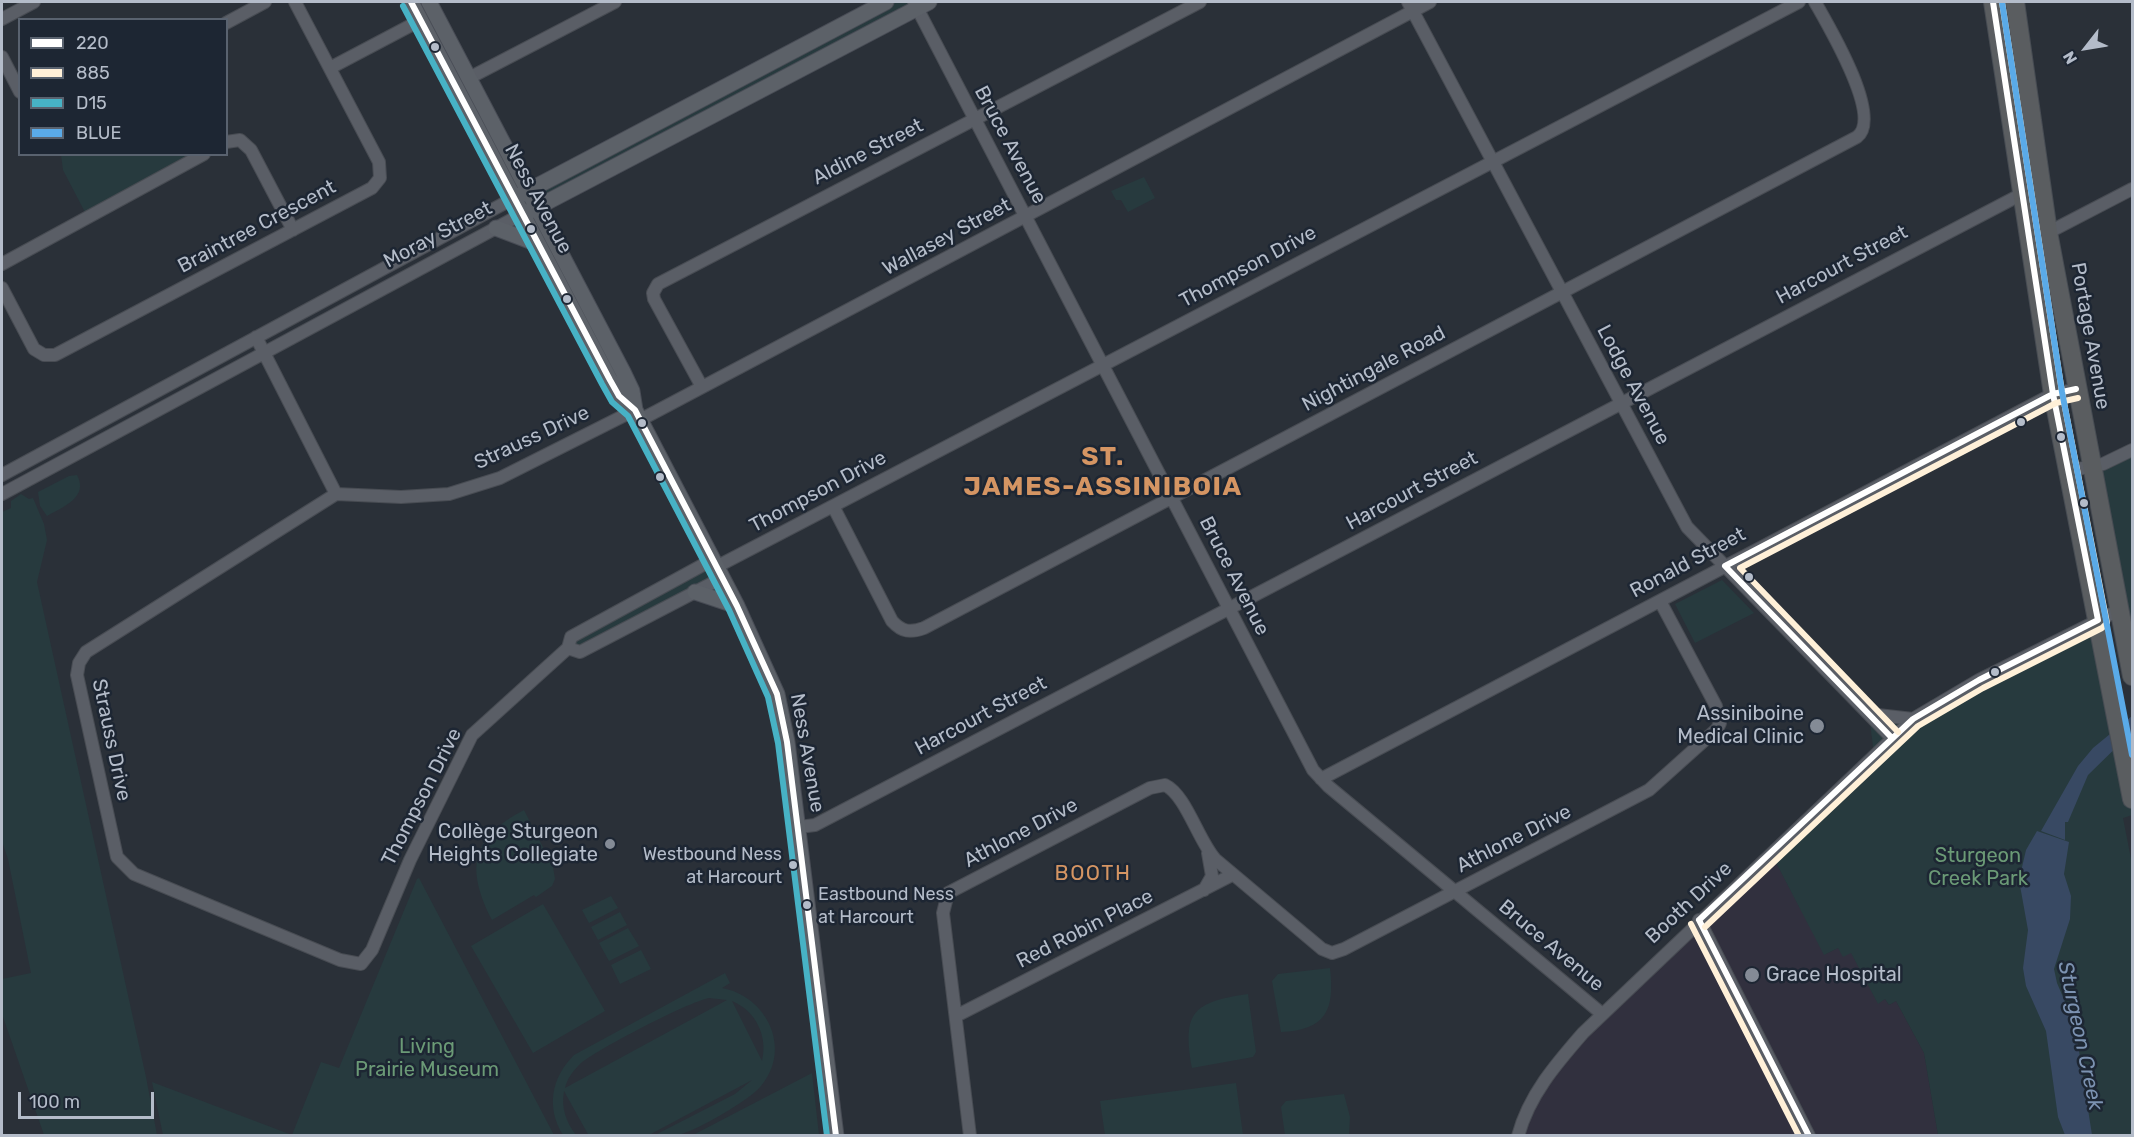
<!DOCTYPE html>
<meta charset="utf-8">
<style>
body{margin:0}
#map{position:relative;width:2134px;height:1137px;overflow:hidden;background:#2a3038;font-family:Rubik,sans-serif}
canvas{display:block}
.frame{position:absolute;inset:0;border:3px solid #b4bcc9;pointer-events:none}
.legend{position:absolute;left:18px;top:18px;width:210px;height:138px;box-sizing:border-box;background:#1d2633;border:2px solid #59626f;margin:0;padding:8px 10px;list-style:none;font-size:18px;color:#b4bcc9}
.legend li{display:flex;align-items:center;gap:12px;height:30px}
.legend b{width:30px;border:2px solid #59626f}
.north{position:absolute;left:2056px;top:18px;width:60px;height:60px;-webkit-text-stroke:4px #1d2633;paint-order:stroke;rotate:239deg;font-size:16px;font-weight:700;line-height:24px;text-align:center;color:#b4bcc9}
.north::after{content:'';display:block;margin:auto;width:21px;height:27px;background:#b4bcc9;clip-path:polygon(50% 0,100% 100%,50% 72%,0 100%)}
.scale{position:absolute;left:18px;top:1092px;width:136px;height:27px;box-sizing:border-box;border:3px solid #b4bcc9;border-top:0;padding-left:8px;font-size:18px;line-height:21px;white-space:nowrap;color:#b4bcc9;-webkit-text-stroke:4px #1d2633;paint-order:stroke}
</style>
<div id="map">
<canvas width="2134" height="1137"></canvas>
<div class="frame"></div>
<ul class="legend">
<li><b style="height:8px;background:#fff"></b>220</li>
<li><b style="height:8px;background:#fff0d8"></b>885</li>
<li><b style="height:8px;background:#47b2c5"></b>D15</li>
<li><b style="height:8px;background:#5aaae8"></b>BLUE</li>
</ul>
<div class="north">N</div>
<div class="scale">100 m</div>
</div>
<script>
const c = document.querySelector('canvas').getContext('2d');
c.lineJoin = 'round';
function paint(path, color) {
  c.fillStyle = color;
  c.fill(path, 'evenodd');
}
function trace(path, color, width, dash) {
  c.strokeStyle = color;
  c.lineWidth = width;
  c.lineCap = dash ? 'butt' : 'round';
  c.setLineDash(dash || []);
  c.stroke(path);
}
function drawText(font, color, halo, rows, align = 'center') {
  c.font = font + ' Rubik,sans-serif';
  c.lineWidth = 5;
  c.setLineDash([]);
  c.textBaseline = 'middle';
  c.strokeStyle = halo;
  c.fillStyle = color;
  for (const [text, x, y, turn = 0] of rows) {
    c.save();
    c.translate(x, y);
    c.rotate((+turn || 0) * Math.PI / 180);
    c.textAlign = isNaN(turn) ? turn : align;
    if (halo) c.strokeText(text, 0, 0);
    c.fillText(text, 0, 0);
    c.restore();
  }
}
paint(new Path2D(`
 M1771,853L1825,954L1838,948L1851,952L1878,1003L1885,999L1889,1005L1896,1001L1924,1053L1938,1135L1518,1136L1543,1081Z`), '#31303e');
paint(new Path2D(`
 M886,2H914L537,208L528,190Z
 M61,155H204L88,218L63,170Z
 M1144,177L1155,198L1128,212L1121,200H1116L1111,191Z
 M2132,450V676L2092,466Z
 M77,475C89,497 63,507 47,516L40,506L38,492L69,476Z
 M21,494L29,499L33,498L44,524L47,540L37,582L146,1077L157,1135H44L2,1014V979L31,973L8,859L2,841V512L11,508V501Z
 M712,560L722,578L580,652L571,637Z
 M1722,580L1754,613L1695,643L1675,604Z
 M2098,620L2132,799V815L2123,818L2132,864V1135H1938L1924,1053L1896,1001L1889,1005L1885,999L1878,1004L1851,953L1843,957L1838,948L1824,955L1771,853L1874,755L1869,714L1913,719Z
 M524,810L553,867L555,879L552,886L536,897L534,895L492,920C466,869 470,838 524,810Z
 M419,878L554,1135H163L152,1082L292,1135L321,1062L339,1068L417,879Z
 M611,896L618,908L589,923L582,910Z
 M543,904L605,1011L533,1053L471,946Z
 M620,912L627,925L598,940L591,927Z
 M628,928L639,946L609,961L599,943Z
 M641,950L651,969L620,984L611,965Z
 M1330,968C1335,1010 1326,1030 1281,1032L1272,981L1278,974Z
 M725,973L730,983L722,988C766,996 793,1048 761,1086C750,1100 696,1131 678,1135C672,1137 662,1136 655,1135L735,1094L752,1080L649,1135L589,1136L564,1091C561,1108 566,1122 576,1135H563C546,1108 551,1078 574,1055ZM709,998L727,1000L565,1088C567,1079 573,1071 580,1064C596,1050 688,1002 709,998ZM732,1001C756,1011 768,1036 762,1061Z
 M1248,994L1256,1052L1253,1057L1192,1068C1182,1012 1193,1002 1248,994Z
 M812,1073L819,1135H693Z
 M1236,1083L1243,1135H1105L1100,1101Z
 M1344,1094L1350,1117L1349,1135H1285L1281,1107L1286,1101Z`), '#273a3e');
paint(new Path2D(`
 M2132,716V732L2088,775L2068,822H2065V840L2041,831L2078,766L2093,748Z
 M2037,831L2069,842L2064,874L2071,896L2070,919L2054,969L2057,983L2075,1025L2092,1135H2065L2058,1117L2046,1031L2026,986L2023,968L2028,930L2019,880L2026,850Z`), '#384963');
const minor = new Path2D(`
 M914,2L1313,770L1328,786L1601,1013
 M1408,2L1687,527L1892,738
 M2,19L34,2
 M226,23L265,2
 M2,57L20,92
 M330,68L421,20
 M469,78L615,2
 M226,142L240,140L251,150L293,230
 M2028,243L2132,189
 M2,264L204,154
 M2,288L34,349L44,355H55L372,188L380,178L379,162L295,2
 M256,337L336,494
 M702,387L654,299L653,293L658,284L1200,2
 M635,410L500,478L449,494L401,497L336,494L86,652L79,663L77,675L117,857L134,874L340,960L361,964L372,950L410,860L472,735L568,648L571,637L712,560
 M640,420L1430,2
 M2068,471L2103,464L2132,450
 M2,475L514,198
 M2,494L522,214
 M833,506L892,621C902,632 910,633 924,628L1857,137C1883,117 1828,25 1815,2
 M716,567L1799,2
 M568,648L580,652L722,578
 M1869,714L1913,719
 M1321,779L2053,394L2077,389
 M799,827L815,825L2041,184
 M1204,890L1212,876L1208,853
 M1699,920L1809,1136
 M956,1016L1232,875
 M970,1136L943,913L948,893L1150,788L1165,785C1186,795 1198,840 1215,859L1322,949L1332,953L1344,949L1649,790L1717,729L1720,723L1716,706L1660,601
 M1518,1136C1529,1095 1556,1064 1583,1033L1913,719L1979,680L2119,610`);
const major = new Path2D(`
 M411,2L610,380L619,396L635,410
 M429,2L623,372L632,391L635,410L737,606L777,694L787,742L836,1136
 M522,194L886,2
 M528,212L929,2
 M496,228L538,244
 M695,592L737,606`);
const highway = new Path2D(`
 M1993,2L2053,394L2132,799
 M2015,2L2048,232L2132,676`);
trace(minor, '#484c53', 14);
trace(major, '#484c55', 17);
trace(highway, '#474c53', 20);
trace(minor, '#5a5e66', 12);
trace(major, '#5c6168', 15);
trace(highway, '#5a5d60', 18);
trace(new Path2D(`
 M411,2L610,380L619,396L635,410L737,606L777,694L787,742L836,1136
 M1892,738L1725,566L2053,394L2076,389
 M1699,920L1913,719L1979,680L2098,620L2053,394L1993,2
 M1699,920L1809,1136`), '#fff', 6);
trace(new Path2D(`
 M1898,732L1740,568L2056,403L2078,398
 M1691,924L1799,1136
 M1705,927L1918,726L1983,688L2102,628L2107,623L2062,392L2002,2`), '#fff0d8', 6);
trace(new Path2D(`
 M403,6L602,384L612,402L628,416L729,610L768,697L778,743L827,1136`), '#47b2c5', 6);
trace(new Path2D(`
 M2002,2L2062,392L2132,755`), '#5aaae8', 6);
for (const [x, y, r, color] of [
 [435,47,5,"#b4bcc9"],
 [531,229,5,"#b4bcc9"],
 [567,299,5,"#b4bcc9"],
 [2021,422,5,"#b4bcc9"],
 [642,423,5,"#b4bcc9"],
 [2061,437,5,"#b4bcc9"],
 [660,477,5,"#b4bcc9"],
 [2084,503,5,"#b4bcc9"],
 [1749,577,5,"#b4bcc9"],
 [1995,672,5,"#b4bcc9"],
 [1817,726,8,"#848b96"],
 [610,844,6,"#848b96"],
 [793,865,5,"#b4bcc9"],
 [807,905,5,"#b4bcc9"],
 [1752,975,8,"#848b96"]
]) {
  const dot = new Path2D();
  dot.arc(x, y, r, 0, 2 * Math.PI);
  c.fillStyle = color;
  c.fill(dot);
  trace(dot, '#1d2633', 2);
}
drawText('18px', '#b4bcc9', '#1d2633', [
 ["Westbound Ness",782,855],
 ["at Harcourt",782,878],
 ["Eastbound Ness",818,895,"left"],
 ["at Harcourt",818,918,"left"]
], 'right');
drawText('20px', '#b4bcc9', '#1d2633', [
 ["Bruce Avenue",1010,145,62],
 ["Aldine Street",868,152,-27],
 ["Ness Avenue",538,199,62],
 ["Braintree Crescent",257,227,-28],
 ["Moray Street",438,235,-28],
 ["Wallasey Street",947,237,-28],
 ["Harcourt Street",1842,265,-28],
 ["Thompson Drive",1248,267,-28],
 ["Portage Avenue",2090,336,80],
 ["Nightingale Road",1374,369,-28],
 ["Lodge Avenue",1633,385,62],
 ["Strauss Drive",532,438,-25],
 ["Harcourt Street",1412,491,-28],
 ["Thompson Drive",818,492,-28],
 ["Ronald Street",1688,563,-28],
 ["Bruce Avenue",1234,576,63],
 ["Harcourt Street",981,716,-28],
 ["Strauss Drive",111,740,78],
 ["Ness Avenue",807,753,80],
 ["Thompson Drive",422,797,-63],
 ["Athlone Drive",1021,833,-28],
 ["Athlone Drive",1514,839,-27],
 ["Booth Drive",1689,903,-43],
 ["Red Robin Place",1085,929,-27],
 ["Bruce Avenue",1551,946,40]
]);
drawText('20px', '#b4bcc9', '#1d2633', [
 ["Assiniboine",1804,714],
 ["Medical Clinic",1804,737],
 ["Collège Sturgeon",598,832],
 ["Heights Collegiate",598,855],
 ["Grace Hospital",1766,975,"left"]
], 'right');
drawText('20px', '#6b9a76', '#1d2633', [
 ["Sturgeon",1978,856],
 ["Creek Park",1978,879],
 ["Living",427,1047],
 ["Prairie Museum",427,1070]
]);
c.letterSpacing = '1.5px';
drawText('21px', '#d59563', '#1d2633', [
 ["BOOTH",1093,874]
]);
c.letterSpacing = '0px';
drawText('italic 21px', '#7c92b1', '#1d2633', [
 ["Sturgeon Creek",2080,1036,78]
]);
c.letterSpacing = '1.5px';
drawText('bold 26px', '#d59563', '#1d2633', [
 ["ST.",1103,457],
 ["JAMES-ASSINIBOIA",1103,487]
]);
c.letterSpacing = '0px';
</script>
